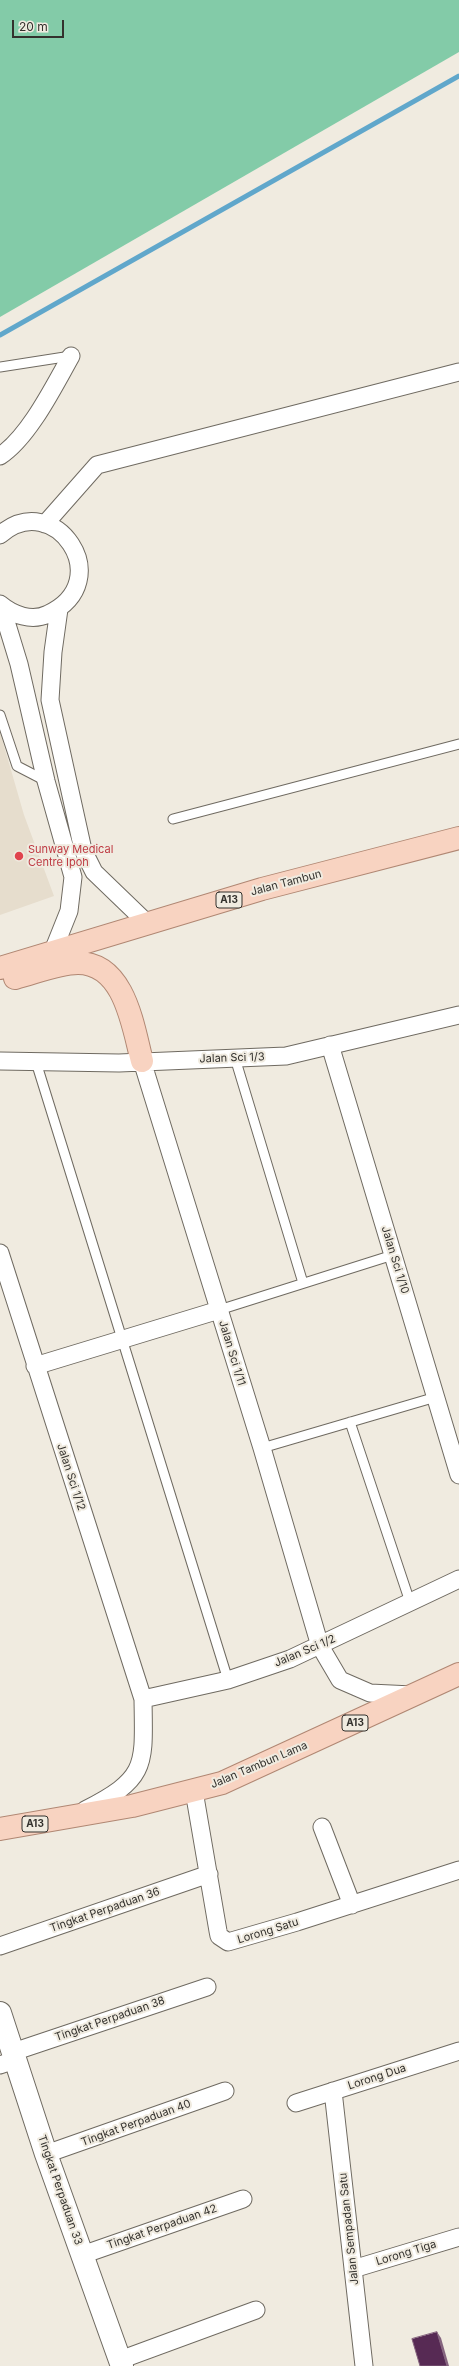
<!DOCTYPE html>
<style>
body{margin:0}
#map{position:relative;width:459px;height:2366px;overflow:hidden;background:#f0ebe0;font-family:Inter,sans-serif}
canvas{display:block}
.scale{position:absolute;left:12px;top:20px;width:52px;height:18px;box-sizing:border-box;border:2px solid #33312d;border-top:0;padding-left:5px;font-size:12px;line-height:14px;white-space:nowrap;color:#33312d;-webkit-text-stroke:3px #f0ebe0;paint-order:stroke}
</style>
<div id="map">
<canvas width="459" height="2366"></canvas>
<div class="scale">20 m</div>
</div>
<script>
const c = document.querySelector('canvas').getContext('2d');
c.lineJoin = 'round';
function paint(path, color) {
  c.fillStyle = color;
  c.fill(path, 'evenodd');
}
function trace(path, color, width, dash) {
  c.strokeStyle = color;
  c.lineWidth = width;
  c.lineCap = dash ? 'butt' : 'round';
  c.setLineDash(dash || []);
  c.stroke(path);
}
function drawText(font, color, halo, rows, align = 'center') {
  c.font = font + ' Inter,sans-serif';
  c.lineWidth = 4;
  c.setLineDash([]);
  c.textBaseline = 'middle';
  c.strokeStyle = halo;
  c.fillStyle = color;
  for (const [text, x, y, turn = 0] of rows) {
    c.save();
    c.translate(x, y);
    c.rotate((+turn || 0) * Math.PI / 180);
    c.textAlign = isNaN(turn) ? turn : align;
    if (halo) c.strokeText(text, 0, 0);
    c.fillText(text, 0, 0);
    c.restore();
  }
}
paint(new Path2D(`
 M0,732L24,815L54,896L0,915Z`), '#e6ddcd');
paint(new Path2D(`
 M0,0H459V52L0,317Z`), '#83cba8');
trace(new Path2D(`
 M0,335L459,76`), '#60a7cb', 5);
const service = new Path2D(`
 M0,367L71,356
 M0,715L17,766L46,781
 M173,819L459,744
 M235,1058L303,1283
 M36,1062L228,1680
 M219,1310L393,1255
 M350,1422L410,1602
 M262,1448L436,1397`);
const minor = new Path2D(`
 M0,456C29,437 54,386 71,356
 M45,524L97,465L459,372
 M0,535C54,487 119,581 48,614C32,622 13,615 0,604
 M1,605L19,664L46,781L73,877L69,911L53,951
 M59,609L53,652L50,700L83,850L94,872L149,925
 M330,1045L459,1475
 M0,1061L119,1063L286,1056L459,1015
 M142,1061L262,1448L320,1646L340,1680L370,1693L412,1695
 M0,1253L143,1699C144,1766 148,1778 85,1810
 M35,1366L219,1310
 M143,1699L228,1680L290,1659L459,1579
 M194,1791L218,1931L219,1936L228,1942L297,1922L459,1870
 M322,1827L352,1905
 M0,1946L209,1874
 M13,2052L207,1987
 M0,2065L15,2060
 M333,2091L364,2366
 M296,2103L459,2051
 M46,2154L225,2091
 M82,2255L243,2199
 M353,2269L459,2237
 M120,2360L256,2310`);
const tertiary = new Path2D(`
 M0,2013L46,2154L122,2366`);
const primary = new Path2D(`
 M0,968L262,889L459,838
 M15,978C35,973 58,963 78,963C125,963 133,1027 142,1061
 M0,1829L132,1806L222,1783L459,1674`);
trace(service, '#6f6a61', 11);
trace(minor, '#6f6a61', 19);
trace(tertiary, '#6f6a61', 24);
trace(primary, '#b08773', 24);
trace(service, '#fff', 9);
trace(minor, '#fff', 17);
trace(tertiary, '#fff', 22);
trace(primary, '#f8d3c1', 22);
paint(new Path2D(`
 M437,2332L441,2338L449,2366H447Z`), '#85647e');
const building = new Path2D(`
 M437,2332L447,2366H420L412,2339Z`);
paint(building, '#572a54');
trace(building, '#85647e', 1);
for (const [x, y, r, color] of [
 [19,856,5,"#e0444e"]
]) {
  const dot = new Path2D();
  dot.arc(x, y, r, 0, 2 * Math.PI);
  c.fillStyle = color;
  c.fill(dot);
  trace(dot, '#f0ebe0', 1.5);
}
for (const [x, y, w] of [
 [229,900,26],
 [355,1723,26],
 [35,1824,26]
]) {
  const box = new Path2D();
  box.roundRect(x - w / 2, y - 8, w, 16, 3);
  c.fillStyle = '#f0ebe0';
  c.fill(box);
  trace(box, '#33312d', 1);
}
drawText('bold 10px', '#33312d', null, [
 ["A13",229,900],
 ["A13",355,1723],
 ["A13",35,1824]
]);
drawText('11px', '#be3a42', '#f0ebe0', [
 ["Sunway Medical",28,850],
 ["Centre Ipoh",28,863]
], 'left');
drawText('11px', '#33312d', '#f0ebe0', [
 ["Jalan Tambun",286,883,-15],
 ["Jalan Sci 1/3",232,1058,-2],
 ["Jalan Sci 1/10",395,1260,73],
 ["Jalan Sci 1/11",232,1353,73],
 ["Jalan Sci 1/12",71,1477,72],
 ["Jalan Sci 1/2",305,1651,-23],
 ["Jalan Tambun Lama",259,1765,-23],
 ["Tingkat Perpaduan 36",105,1910,-19],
 ["Lorong Satu",268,1931,-17],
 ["Tingkat Perpaduan 38",110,2019,-19],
 ["Lorong Dua",377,2077,-18],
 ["Tingkat Perpaduan 40",136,2123,-20],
 ["Tingkat Perpaduan 33",60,2190,71],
 ["Tingkat Perpaduan 42",162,2227,-19],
 ["Jalan Sempadan Satu",349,2229,-96],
 ["Lorong Tiga",406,2253,-17]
]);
</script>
